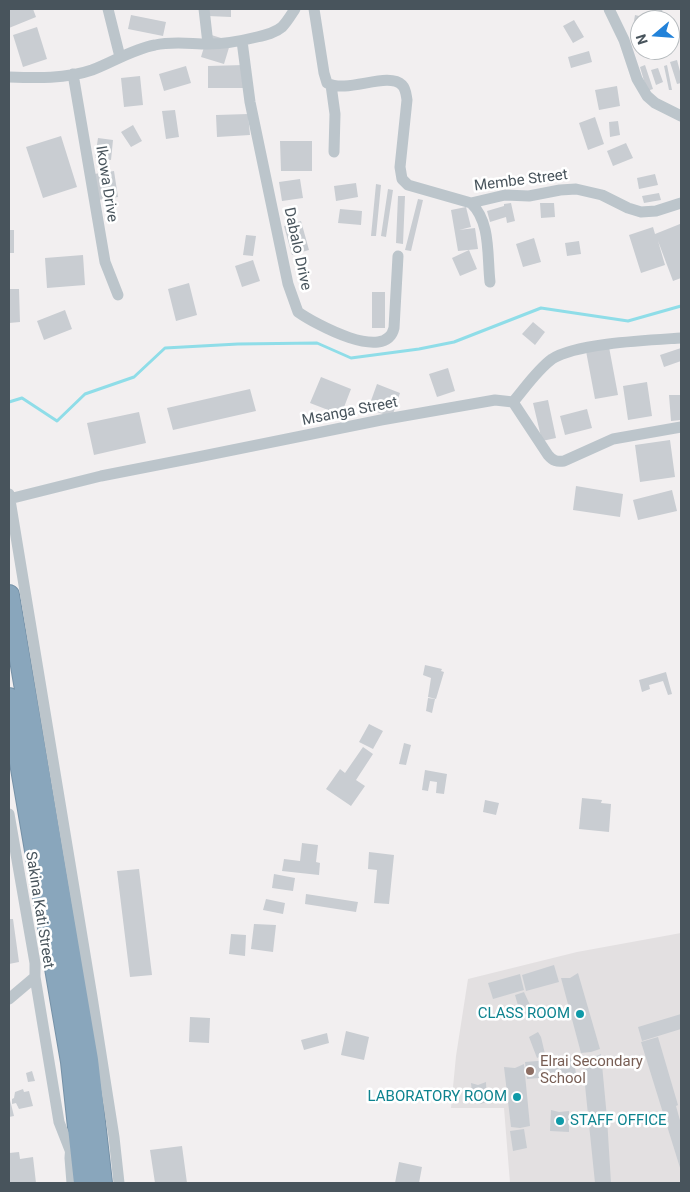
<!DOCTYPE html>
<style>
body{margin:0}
#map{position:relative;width:690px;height:1192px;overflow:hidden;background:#f2eff0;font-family:Roboto,sans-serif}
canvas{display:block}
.frame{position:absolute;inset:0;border:10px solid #48545c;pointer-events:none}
.north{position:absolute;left:630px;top:10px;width:50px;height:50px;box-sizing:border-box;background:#fff;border:1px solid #b6bbbe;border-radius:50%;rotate:252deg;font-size:14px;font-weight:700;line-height:20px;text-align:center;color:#48545c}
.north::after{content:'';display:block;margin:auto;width:18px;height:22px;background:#2282d9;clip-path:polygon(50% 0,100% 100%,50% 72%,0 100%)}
</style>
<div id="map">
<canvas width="690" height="1192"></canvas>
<div class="frame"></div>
<div class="north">N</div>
</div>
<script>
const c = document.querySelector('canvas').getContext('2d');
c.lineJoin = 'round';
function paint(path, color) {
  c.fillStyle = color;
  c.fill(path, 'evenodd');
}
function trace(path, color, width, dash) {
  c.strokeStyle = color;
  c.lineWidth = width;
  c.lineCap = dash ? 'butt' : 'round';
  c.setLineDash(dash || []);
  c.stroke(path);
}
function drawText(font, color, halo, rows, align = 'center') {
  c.font = font + ' Roboto,sans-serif';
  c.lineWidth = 5;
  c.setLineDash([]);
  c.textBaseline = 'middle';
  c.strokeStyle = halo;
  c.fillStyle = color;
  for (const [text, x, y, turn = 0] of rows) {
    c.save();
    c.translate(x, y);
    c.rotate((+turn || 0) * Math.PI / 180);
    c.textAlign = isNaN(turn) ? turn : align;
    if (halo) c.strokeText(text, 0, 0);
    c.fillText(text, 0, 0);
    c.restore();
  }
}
paint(new Path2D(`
 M681,933V1183H510L504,1108H451L456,1056L468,979L577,952Z`), '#e3e0e1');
trace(new Path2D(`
 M9,402L22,398L57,421L85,394L134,377L165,348L238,344L317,343L351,358L419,349L454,342L541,308L628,321L681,306`), '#8fdde8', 3);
paint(new Path2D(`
 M9,9H33L36,17L9,28Z
 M208,9H231V17L208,16Z
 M652,9H662L664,20H653Z
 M131,15L166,22L163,36L128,29Z
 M635,15L643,17L642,20H640L639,34L632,32Z
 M574,20L584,37L573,43L563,26Z
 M37,27L47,59L23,67L13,35Z
 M208,34L231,41L224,64L201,57Z
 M654,50H670L671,52L656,56Z
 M589,51L592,62L571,68L568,57Z
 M677,60L681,75V83L677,84L670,62Z
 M244,65V88H208V66Z
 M645,65L653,89L647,91L640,67Z
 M667,65L672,90H669L664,66Z
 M186,66L191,83L164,91L159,74Z
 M658,68L663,82L656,85L651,70Z
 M140,76L143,105L124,107L121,78Z
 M617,86L620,106L599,110L595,90Z
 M175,110L179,137L166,139L162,111Z
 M248,114L250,135L217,137L216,115Z
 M595,117L604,144L588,150L579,123Z
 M618,121L620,135L610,137L609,122Z
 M133,125L142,141L131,147L121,132Z
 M61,136L77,187L43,198L26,147Z
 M98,138L113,140L111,160L95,158Z
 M280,141H312V171H281Z
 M626,143L633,158L613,166L607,151Z
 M114,171L118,197L98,200L94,174Z
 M655,174L658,185L639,189L637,178Z
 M300,179L303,198L282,201L279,182Z
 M356,183L358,197L336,201L334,186Z
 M376,184L381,185L376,236H371Z
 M388,189L393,190L386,237L381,236Z
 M659,193L661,200L644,203L642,196Z
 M398,196H405L403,244L396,243Z
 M418,199L423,200L411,251L405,250Z
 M511,203L515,221L507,223L506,217L490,222L487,211L504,206V204Z
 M540,203H554L555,217L541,218Z
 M466,207L471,227L459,230L475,228L478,249L458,251L451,210Z
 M340,209L362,211L361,225L338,223Z
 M301,221L309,250L292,255L284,226Z
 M680,224L681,228V278L673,281L658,241L665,265L641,273L629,235L653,227L655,234Z
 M9,230H14V253H9Z
 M246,235L256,236L253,256L243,255Z
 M534,238L541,262L523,267L516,244Z
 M579,241L581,254L567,256L565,243Z
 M469,250L477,269L460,276L452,258Z
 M83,255L85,285L47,288L45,258Z
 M253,260L260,281L242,287L235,266Z
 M189,283L197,315L176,321L168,289Z
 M9,289H19L20,322L9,323Z
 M372,292H385V328H372Z
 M65,310L72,329L44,340L37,321Z
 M533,322L545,332L535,345L522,334Z
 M609,347L618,395L595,399L586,351Z
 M681,348V361L664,367L660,355Z
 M448,368L455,391L437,397L429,374Z
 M321,377L351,389L341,415L310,403Z
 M647,382L652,416L628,420L623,386Z
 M377,384L400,393L392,417L368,409Z
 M250,389L256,411L173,430L167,408Z
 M669,395H681V420L671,421Z
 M548,400L556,438L542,441L533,403Z
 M587,409L592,428L565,435L560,416Z
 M139,412L146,443L94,455L87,423Z
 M670,440L675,477L640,482L635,445Z
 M576,486L623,494L620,517L573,510Z
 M672,490L677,511L638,520L633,500Z
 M425,665L442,669L441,671L444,672L436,699L428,697L431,678L423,675Z
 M666,672L672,694L668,695L663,681L649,685L650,689L642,692L639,680Z
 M428,698L435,699L432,713L426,711Z
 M369,724L383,731L373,749L359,742Z
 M404,743L411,745L406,765L399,764Z
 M363,747L373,754L356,780L365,786L351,806L326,789L340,769L345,773Z
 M425,770L447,774L444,794L436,793L437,782L430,781L428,791L422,790Z
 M582,798L602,800L601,803L611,804L609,832L579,829Z
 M485,800L499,803L496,815L483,812Z
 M302,843L318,845L316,862L320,863L319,875L282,871L284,859L300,861Z
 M369,852L394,855L389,904L374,903L377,870L368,869Z
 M139,869L152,975L130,977L117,871Z
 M274,874L295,878L293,891L272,888Z
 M306,894L358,902L356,912L305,904Z
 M266,899L285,903L283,914L263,910Z
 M9,919H13L19,962L9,964Z
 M254,924L276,925L273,952L251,949Z
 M231,934L246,935L245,956L229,954Z
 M554,965L559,982L526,991L522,975Z
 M578,973L600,1049L591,1052L581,1053L561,978H570Z
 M520,974L524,990L493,999L488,983Z
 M524,992L530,1005L531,1013L521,1016L515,995Z
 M681,1014V1029L642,1041L638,1027Z
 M190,1017L210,1018L209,1043L189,1042Z
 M346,1031L369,1037L364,1060L341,1055Z
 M538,1032L541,1037L545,1054L537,1058L529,1037Z
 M327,1033L329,1043L304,1050L301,1040Z
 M658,1037L678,1105L676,1106L681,1124V1171L641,1042Z
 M601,1054L607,1118L611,1183H595L582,1056L592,1058Z
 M574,1058L576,1075L527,1079L525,1062Z
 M524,1064L530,1126L520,1128L511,1127L504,1067L515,1068Z
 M32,1071L35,1081L28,1082L26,1073Z
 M486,1082L487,1102L480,1104L473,1102L471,1083L478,1085Z
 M23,1089L24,1092L29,1091L33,1106L19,1109L16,1103L12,1104V1099L14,1098L15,1092Z
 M9,1096L14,1116L9,1117Z
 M551,1110L559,1112L569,1111V1132L550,1131Z
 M524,1129L527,1148L513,1151L510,1131Z
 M182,1146L187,1183H155L150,1150Z
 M19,1152L20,1159L33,1157L36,1183H9V1153Z
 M399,1162L422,1167L419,1183H395Z`), '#c9cdd2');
const highway = new Path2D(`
 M9,595L88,1060L102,1183
 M9,698L71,1062L84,1183`);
trace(highway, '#7591a7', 22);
trace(new Path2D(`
 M108,9L120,57
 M204,9L208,44
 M314,9L324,73L327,83C347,94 388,71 402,85C406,89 406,94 407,100L400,167L402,179L408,185L471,203L505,195L529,196L560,190L576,189L602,195L628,208L641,212L656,211L681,203
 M609,9L624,40L637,79L647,96L655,103L681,116
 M242,41L250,102L288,284L298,312C315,324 386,363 394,328L398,256
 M73,74L105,262L118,295
 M9,77C36,78 66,79 92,70C113,62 133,49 155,45C173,41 191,44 208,44C225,44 241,41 257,37C266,35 275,33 282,27C287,22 291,15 295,9
 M331,85L335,114L334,152
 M471,203C491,222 487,256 490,282
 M513,402L548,455C553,461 557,462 564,461L613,439L681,427
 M513,402C525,388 537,370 552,359C576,343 651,340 681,338
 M9,494L92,997L114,1137L119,1183
 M9,499L101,476L198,457L381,420L495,400L513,402
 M9,814L35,963V977L9,999
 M35,977L59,1122L70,1150
 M71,1143L70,1158L72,1183`), '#bcc5cb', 11);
trace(highway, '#89a6bc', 20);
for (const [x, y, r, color] of [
 [580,1014,5,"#0f9aa8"],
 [530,1071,5,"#8d6e63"],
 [517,1097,5,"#0f9aa8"],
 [560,1121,5,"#0f9aa8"]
]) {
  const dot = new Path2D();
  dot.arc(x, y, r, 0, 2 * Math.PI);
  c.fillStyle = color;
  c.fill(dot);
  trace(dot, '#fff', 2);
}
drawText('15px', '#48545c', '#fff', [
 ["Membe Street",521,181,-7],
 ["Ikowa Drive",106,184,81],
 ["Dabalo Drive",297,249,78],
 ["Msanga Street",350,412,-11],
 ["Sakina Kati Street",39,910,81]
]);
drawText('15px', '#0d838f', '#fff', [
 ["CLASS ROOM",570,1014],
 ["LABORATORY ROOM",507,1097],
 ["STAFF OFFICE",570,1121,"left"]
], 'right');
drawText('15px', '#785e54', '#fff', [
 ["Elrai Secondary",540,1062],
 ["School",540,1079]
], 'left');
</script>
